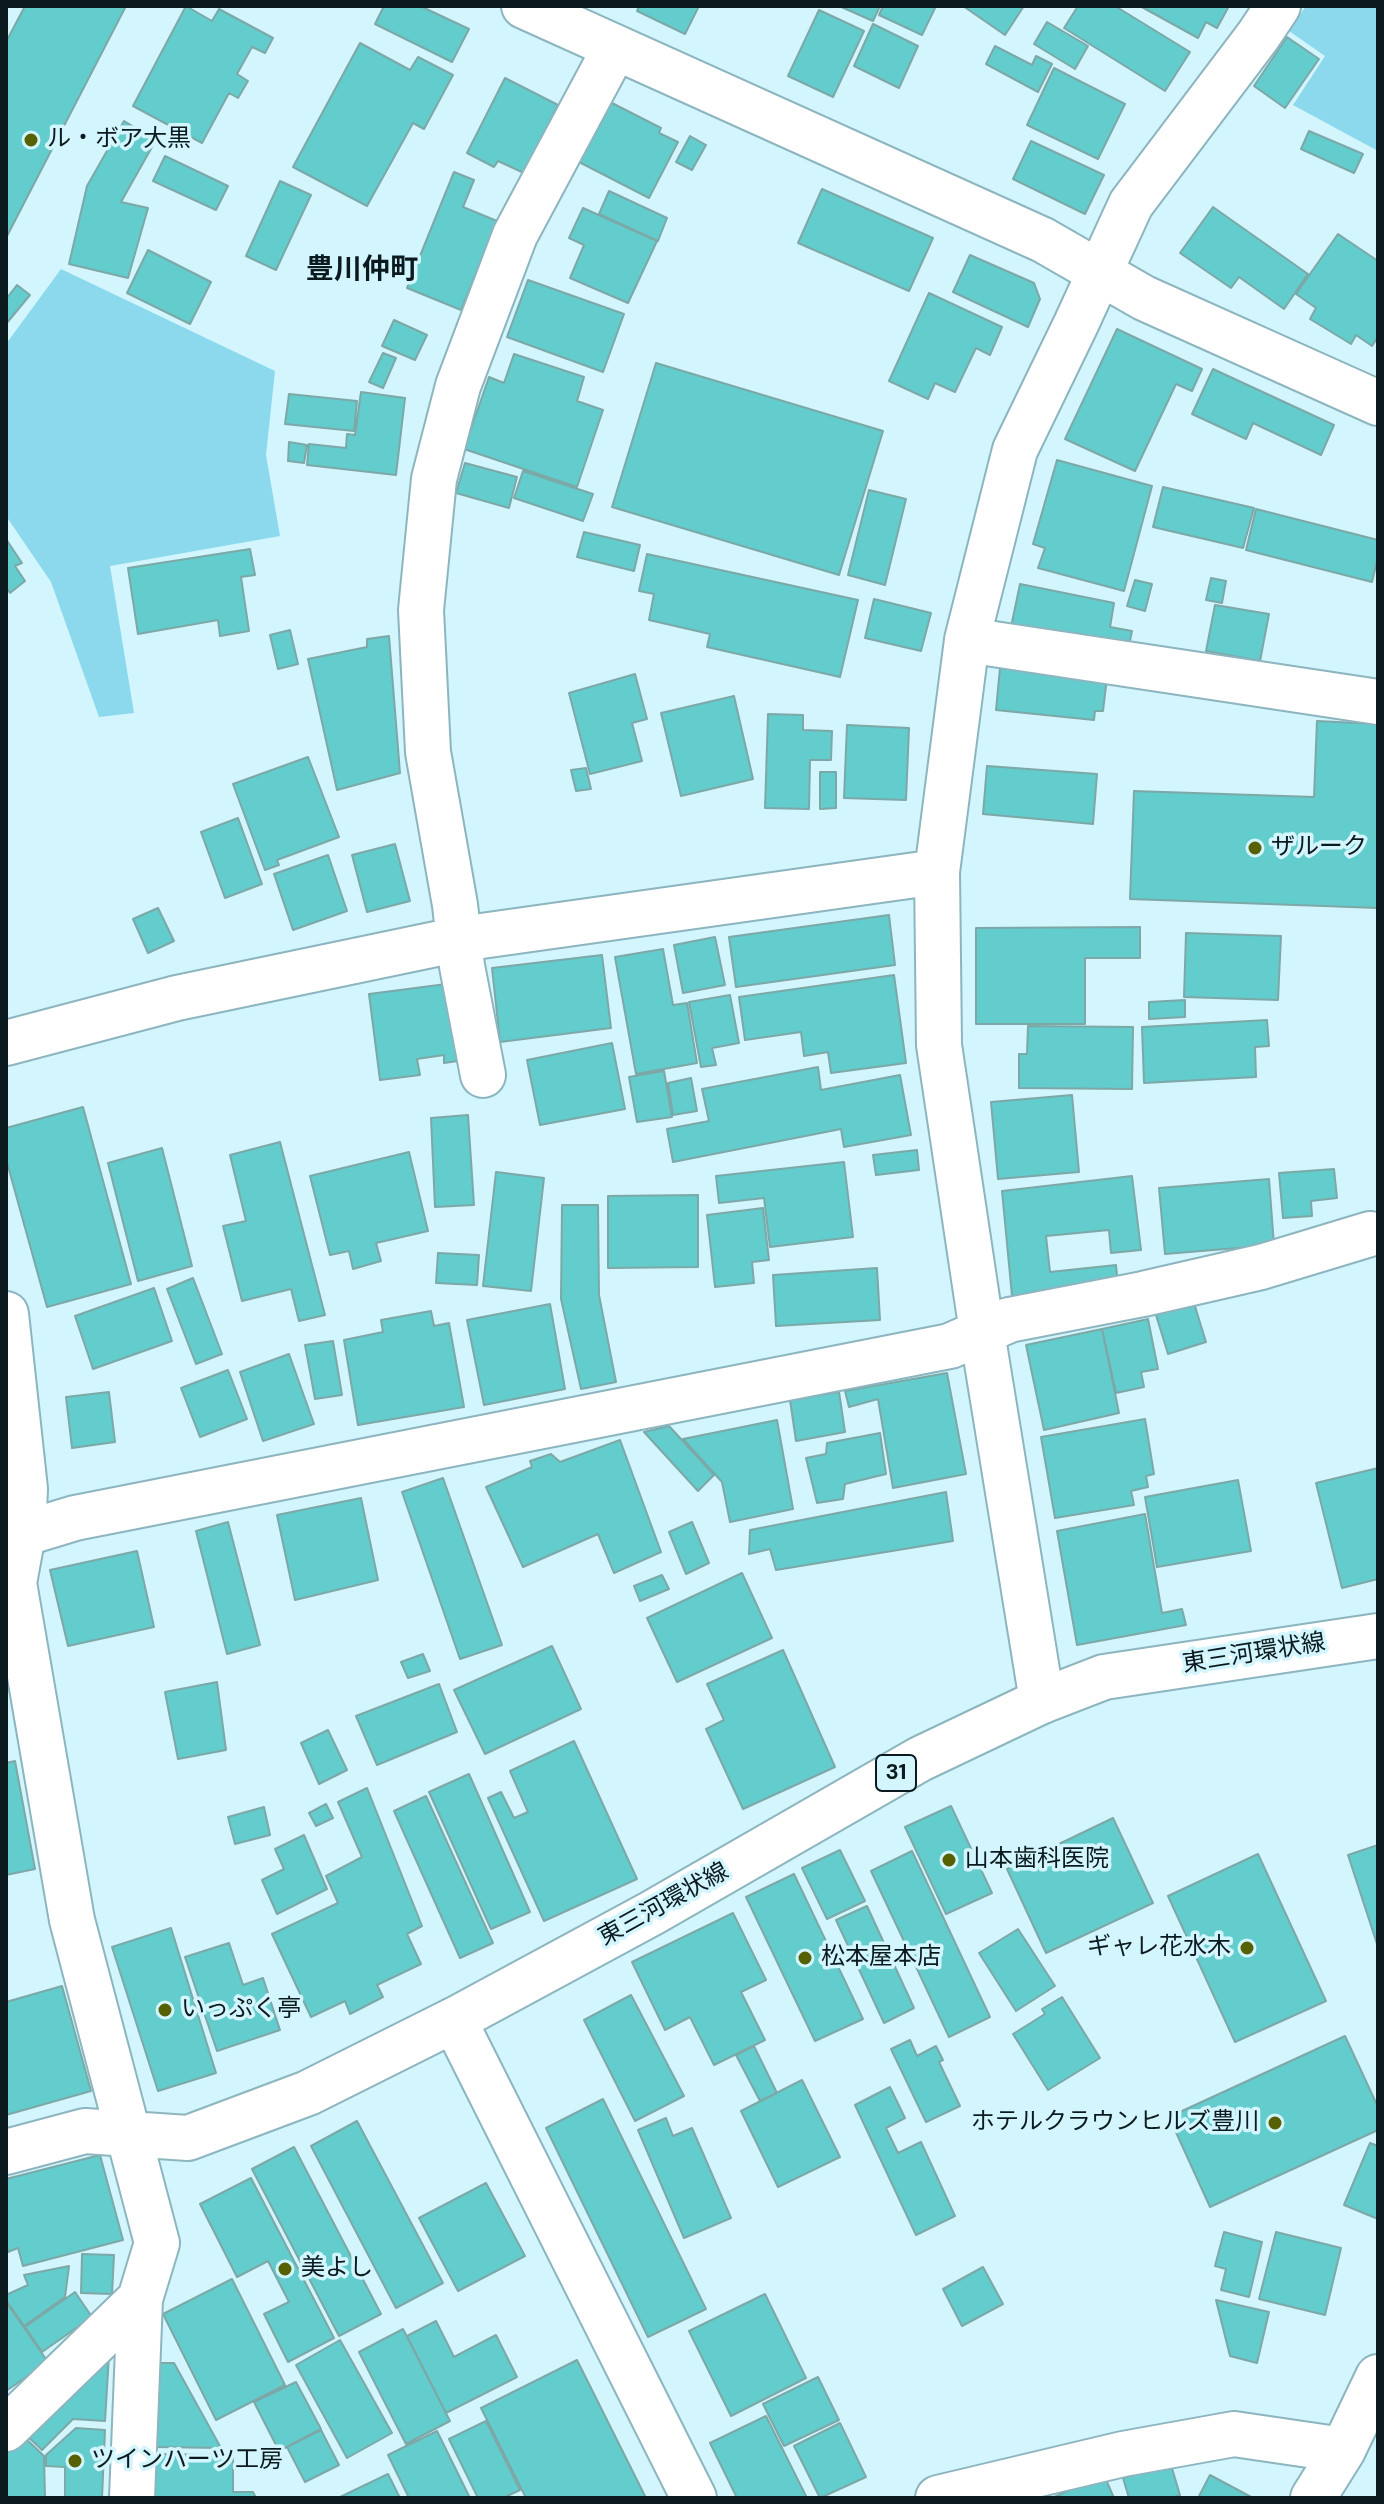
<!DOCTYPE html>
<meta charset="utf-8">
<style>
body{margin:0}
#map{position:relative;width:1384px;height:2504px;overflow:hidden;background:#d3f5fd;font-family:"DM Sans",sans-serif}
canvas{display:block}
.frame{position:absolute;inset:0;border:8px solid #0a1a1e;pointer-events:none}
</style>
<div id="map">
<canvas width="1384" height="2504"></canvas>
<div class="frame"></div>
</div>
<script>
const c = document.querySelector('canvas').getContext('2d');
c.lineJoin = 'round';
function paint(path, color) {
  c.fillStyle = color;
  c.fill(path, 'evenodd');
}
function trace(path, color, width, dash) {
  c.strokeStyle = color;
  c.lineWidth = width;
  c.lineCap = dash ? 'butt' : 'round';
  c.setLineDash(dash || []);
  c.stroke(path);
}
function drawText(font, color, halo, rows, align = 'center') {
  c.font = font + ' "DM Sans","Noto Sans JP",sans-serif';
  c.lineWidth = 7;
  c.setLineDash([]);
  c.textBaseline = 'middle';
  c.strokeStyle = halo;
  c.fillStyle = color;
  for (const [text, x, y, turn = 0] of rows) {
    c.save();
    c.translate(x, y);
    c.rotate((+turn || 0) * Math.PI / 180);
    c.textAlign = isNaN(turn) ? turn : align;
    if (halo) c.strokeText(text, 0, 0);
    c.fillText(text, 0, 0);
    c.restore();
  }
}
paint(new Path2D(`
 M1306,6H1378V151L1293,105L1325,56L1289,31Z
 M61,269L275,371L266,455L280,536L110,566L134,713L99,717L51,582L6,516V344Z`), '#8cd9ed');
const building = new Path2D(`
 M25,6H126L6,238V42Z
 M186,6L212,21L219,9L273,38L265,53L252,47L237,74L248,81L238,98L229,93L202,143L133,106Z
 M384,6H420L469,29L452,62L375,24Z
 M639,6H699L685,34L637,11Z
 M839,6H880L873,21Z
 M883,6H936L922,35L879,15Z
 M963,6H1024L1005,35Z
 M1078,6H1115L1190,52L1165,91L1064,28Z
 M1140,6H1229L1217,28L1206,22L1198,38Z
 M819,10L864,31L833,97L788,76Z
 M1047,22L1088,46L1075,69L1034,44Z
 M873,24L918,46L899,88L854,66Z
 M1287,37L1319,59L1285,108L1254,86Z
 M360,43L410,70L418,57L453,75L424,129L413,123L367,206L293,167Z
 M995,46L1032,65L1036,56L1052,64L1038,92L986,64Z
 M1054,68L1125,104L1098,159L1027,125Z
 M505,78L558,105L524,173L498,161L494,167L467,153Z
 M610,102L661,128L659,133L678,142L649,198L579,162Z
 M124,121L156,140L121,202L148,208L128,278L69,264L87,186Z
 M1309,131L1363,154L1354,173L1301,149Z
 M690,136L706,145L692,170L676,162Z
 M1031,141L1104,175L1085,214L1013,179Z
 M165,156L228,186L216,210L153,181Z
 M454,172L474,180L463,207L497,221L461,310L407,288Z
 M280,181L311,195L276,270L246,256Z
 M822,189L933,238L909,291L798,243Z
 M609,191L667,218L658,241L599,214Z
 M1213,207L1308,274L1284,309L1239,277L1231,288L1180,253Z
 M583,208L657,241L628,303L570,278L584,245L569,238Z
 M1338,234L1378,261V337L1372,346L1356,335L1351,344L1310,319L1316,308L1296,294Z
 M148,250L211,282L190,324L127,293Z
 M970,255L1034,283L1040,299L1028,327L953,292Z
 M528,280L624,314L603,372L507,337Z
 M17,285L30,295L6,324V299Z
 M929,293L1002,327L990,355L976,348L955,392L935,383L928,399L889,381Z
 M394,320L427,335L415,360L382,346Z
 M1117,329L1202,369L1192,391L1176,384L1135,471L1065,439Z
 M383,353L396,358L383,388L369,382Z
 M514,354L584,377L577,401L603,410L577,487L464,449L489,377L504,383Z
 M656,363L883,431L839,575L612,507Z
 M1213,369L1334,425L1321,455L1253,423L1246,439L1192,414Z
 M361,392L405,398L396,475L307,465L309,444L346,448L347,434L355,435Z
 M289,394L357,401L354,431L285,424Z
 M289,442L307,445L304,463L288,461Z
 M1057,460L1152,486L1124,591L1038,568L1045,548L1033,544Z
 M465,463L517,477L509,508L456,493Z
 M523,471L593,494L583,521L514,498Z
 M1163,487L1254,508L1243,548L1153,527Z
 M869,490L906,499L885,585L848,575Z
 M1256,509L1378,540V557L1372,582L1246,550Z
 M584,532L640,545L634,571L577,557Z
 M6,539L22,563L15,566L25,581L10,593L6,587Z
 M250,549L255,575L241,577L249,631L220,636L218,620L138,634L128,568Z
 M647,554L858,600L840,677L707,647L710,634L649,620L654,594L639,591Z
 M1211,578L1226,581L1222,603L1206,600Z
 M1135,580L1152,584L1145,611L1127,606Z
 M1020,584L1114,603L1110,627L1132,631L1128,650L1011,627Z
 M874,599L931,613L921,651L865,638Z
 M1215,605L1269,614L1260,661L1206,651Z
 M290,630L298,664L278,669L270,635Z
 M389,636L400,773L337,790L308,659L367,647V639Z
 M1000,668L1107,678L1103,711H1095L1094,720L996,710Z
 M635,674L647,719L632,723L642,761L590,774L569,693Z
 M734,696L753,779L681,796L661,713Z
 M768,714L803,715V730L832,731L831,760H810L809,809L765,808Z
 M1317,721L1378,724V908L1130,899L1134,791L1314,797Z
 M847,725L909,728L906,800L844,798Z
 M308,757L339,837L277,860L279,865L265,870L233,784Z
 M987,766L1097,774L1093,824L983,814Z
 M586,768L591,789L576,791L571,770Z
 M820,772H836V808L820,809Z
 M238,818L262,884L225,898L201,832Z
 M395,844L410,901L367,912L352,855Z
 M328,855L347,911L293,930L274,874Z
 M158,908L174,941L148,953L133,919Z
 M889,915L895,965L736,987L729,937Z
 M1140,927V958H1085V1024H976V928Z
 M1186,933L1281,936L1278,1000L1184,997Z
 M715,937L725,985L683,993L674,945Z
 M663,949L673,1005L687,1003L697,1063L636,1074L615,957Z
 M602,955L611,1028L500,1042L492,968Z
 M894,975L906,1063L831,1073L828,1052L804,1056L801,1032L745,1040L739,997Z
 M454,983L465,1060L444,1063V1055L417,1059L420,1075L380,1080L369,994Z
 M730,995L739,1043L712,1048L716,1065L701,1067L689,1002Z
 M1185,1000V1017L1149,1019V1002Z
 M1267,1020L1269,1046L1255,1047L1256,1077L1144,1083L1142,1027Z
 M1028,1026L1133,1027L1132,1089L1019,1088V1054H1027Z
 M612,1043L625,1109L540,1125L527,1060Z
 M818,1067L821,1090L900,1075L911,1135L844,1147L841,1129L673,1162L667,1129L709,1121L702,1089Z
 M664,1071L672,1117L637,1122L629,1077Z
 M691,1078L697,1111L673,1115L668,1083Z
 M1072,1095L1079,1172L998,1179L991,1102Z
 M83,1107L131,1284L47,1307L6,1159V1128Z
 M468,1115L474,1205L435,1207L431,1118Z
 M280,1142L325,1315L299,1321L291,1289L242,1301L223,1226L246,1221L230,1155Z
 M162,1148L192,1266L138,1281L108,1163Z
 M917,1150L919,1170L876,1175L873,1155Z
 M409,1152L428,1231L376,1243L381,1261L353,1269L349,1251L330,1255L310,1176Z
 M844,1162L853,1237L770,1247L764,1198L719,1203L716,1176Z
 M1334,1169L1337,1198L1311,1201L1312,1216L1283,1218L1279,1173Z
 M496,1172L544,1178L531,1291L483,1286Z
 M1132,1176L1141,1250L1111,1253L1109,1230L1046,1236L1050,1272L1116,1265L1118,1285L1012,1296L1002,1191Z
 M1269,1179L1274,1245L1165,1254L1159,1188Z
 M698,1195V1267L608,1268V1196Z
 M562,1205H598L599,1295L616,1382L581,1389L561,1299Z
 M763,1208L769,1260L752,1262L754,1283L715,1287L707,1215Z
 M438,1253L479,1255L477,1285L436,1283Z
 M877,1268L880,1320L776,1326L773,1275Z
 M193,1278L222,1354L196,1364L167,1289Z
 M154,1288L172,1341L93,1369L75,1316Z
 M1194,1303L1206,1342L1168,1354L1156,1315Z
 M550,1304L565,1389L484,1405L467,1320Z
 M431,1311L434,1326L449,1323L464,1407L358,1425L344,1340L383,1332L381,1320Z
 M1148,1319L1158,1369L1141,1372L1144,1387L1116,1393L1102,1329Z
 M1102,1329L1119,1413L1044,1430L1026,1345Z
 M333,1341L342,1395L315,1399L305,1345Z
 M289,1354L314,1424L263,1441L240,1372Z
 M228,1370L247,1419L200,1437L181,1388Z
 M947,1373L966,1474L893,1488L878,1399L849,1407L845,1391Z
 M109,1392L115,1442L72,1448L66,1397Z
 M839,1392L845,1432L796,1441L790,1400Z
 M1145,1419L1154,1474L1146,1476L1148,1487L1131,1491L1134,1505L1055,1518L1041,1437Z
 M777,1420L793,1509L730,1522L722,1482L683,1439Z
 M669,1426L714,1475L698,1491L644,1432Z
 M880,1433L886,1474L845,1484L843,1499L817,1503L806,1458L826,1454L827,1443Z
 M620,1440L661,1552L614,1573L598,1534L523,1567L486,1487L532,1467L530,1461L551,1454L560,1462Z
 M1378,1468V1579L1342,1588L1316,1483Z
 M443,1478L502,1645L460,1659L402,1492Z
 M1238,1480L1251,1551L1157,1567L1145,1497Z
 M946,1492L953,1541L776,1570L770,1549L749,1554L750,1530Z
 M361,1498L378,1580L295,1600L277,1515Z
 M1145,1514L1162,1613L1182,1609L1186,1625L1077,1645L1057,1531Z
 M228,1522L260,1645L227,1654L196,1531Z
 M692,1522L709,1563L686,1574L669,1532Z
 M137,1551L154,1627L68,1646L50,1570Z
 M742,1573L772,1638L677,1682L647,1618Z
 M662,1575L669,1589L640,1601L634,1586Z
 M552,1646L581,1709L485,1754L454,1690Z
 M783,1650L835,1767L743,1809L706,1729L724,1720L707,1684Z
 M423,1654L430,1671L408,1678L401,1662Z
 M217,1682L226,1750L178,1759L165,1692Z
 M439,1684L457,1732L377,1765L356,1716Z
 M328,1730L347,1770L319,1784L301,1743Z
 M574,1741L637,1879L544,1921L488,1798L501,1792L514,1818L528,1812L510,1771Z
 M15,1761L35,1869L6,1875V1763Z
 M469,1774L530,1912L491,1929L429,1792Z
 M367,1788L422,1926L407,1934L421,1964L377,1985L383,1997L350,2014L345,2001L311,2017L272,1934L338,1903L326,1876L362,1857L338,1802Z
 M426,1796L493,1943L460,1958L394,1811Z
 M326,1804L333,1818L316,1826L309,1813Z
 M951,1806L992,1893L946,1914L905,1827Z
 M264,1807L270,1835L235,1844L228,1817Z
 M1113,1818L1153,1903L1046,1953L1007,1869Z
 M304,1835L327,1889L277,1914L262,1880L284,1869L275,1849Z
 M1378,1845V1944H1377L1348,1855Z
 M840,1850L865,1901L827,1919L802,1868Z
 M912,1851L990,2017L949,2037L871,1871Z
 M1258,1854L1326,2001L1235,2042L1168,1896Z
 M794,1874L863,2019L815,2041L746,1897Z
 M867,1906L914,2008L884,2023L836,1920Z
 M733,1913L766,1980L741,1992L765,2040L714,2065L690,2017L665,2030L632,1962Z
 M171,1928L216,2073L158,2091L112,1947Z
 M1018,1929L1055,1986L1016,2011L979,1953Z
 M229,1943L243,1985L263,1978L280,2030L217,2051L185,1957Z
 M62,1986L91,2091L6,2115V2002Z
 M631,1995L684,2096L635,2121L584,2020Z
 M1062,1997L1100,2058L1048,2090L1013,2034L1045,2014L1042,2009Z
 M1345,2036L1378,2107V2130L1210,2207L1169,2117Z
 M910,2040L917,2056L936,2046L943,2060L939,2062L960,2106L926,2122L891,2049Z
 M754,2046L777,2093L760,2101L736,2055Z
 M802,2080L840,2157L778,2187L741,2111Z
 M890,2087L905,2118L886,2128L898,2153L921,2142L955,2216L916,2235L855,2105Z
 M603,2099L706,2309L648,2337L546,2128Z
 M666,2118L673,2136L692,2128L731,2218L684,2238L638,2130Z
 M357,2121L443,2283L396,2308L311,2146Z
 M1370,2143L1378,2146V2219L1344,2205Z
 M294,2147L381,2314L339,2336L252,2169Z
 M100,2155L123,2240L23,2266L18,2248L8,2252L6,2244V2179Z
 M251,2178L334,2338L288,2362L264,2314L289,2302L268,2261L237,2277L200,2204Z
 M486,2183L525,2256L458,2291L419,2218Z
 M1224,2232L1262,2242L1249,2297L1221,2290L1226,2269L1215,2266Z
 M1276,2232L1341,2248L1325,2315L1259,2299Z
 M82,2254L114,2255L112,2294L81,2293Z
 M69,2266L65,2297L24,2326L6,2300V2295L28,2285L24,2275Z
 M983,2267L1003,2304L962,2326L943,2289Z
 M232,2279L285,2385L216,2420L163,2314Z
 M75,2292L92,2317L42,2352L25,2327Z
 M765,2294L806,2378L731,2416L689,2331Z
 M1216,2300L1269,2312L1257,2363L1230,2356Z
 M6,2302L48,2362L6,2391Z
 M436,2321L454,2357L496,2335L517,2377L446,2413L407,2336Z
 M403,2329L450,2421L406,2444L359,2352Z
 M340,2340L392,2433L347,2458L296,2365Z
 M109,2355L105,2421L73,2419L42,2450L24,2433Z
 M577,2360L646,2498H526L481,2408Z
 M156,2363H174L221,2448L154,2447Z
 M818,2377L839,2420L784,2446L763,2404Z
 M296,2382L321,2429L279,2451L254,2402Z
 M766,2416L807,2498H737L710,2443Z
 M486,2421L520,2490L503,2498H478L449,2439Z
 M840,2423L866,2477L820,2498L794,2446Z
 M76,2428L105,2430L102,2498H65V2467L46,2466V2455Z
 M321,2430L339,2465L305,2482L287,2447Z
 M437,2431L469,2496L466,2498H409L388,2455Z
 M21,2434L44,2456L45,2498H6V2449Z
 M154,2454L233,2455V2492H253L256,2498H153Z
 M1171,2465L1180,2495L1171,2498H1129L1123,2478Z
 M388,2474L400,2498H338Z
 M1104,2475L1114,2498H1052Z
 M1210,2475L1253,2498H1198Z`);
paint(building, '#63cccc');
trace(building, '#7ca8a7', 2);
const minor = new Path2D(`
 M524,6L1043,240L1144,298L1378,403
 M967,640L1378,702
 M6,1043L177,998L460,939L937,872
 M483,1075L462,966L455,905L428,752L421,610L434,479L458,386L515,235L615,48
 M6,1314L25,1489L23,1534L14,1583L72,1920L157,2243L140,2299L132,2498
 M6,1539L75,1518L950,1346L1009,1320L1143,1294L1261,1267L1370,1234
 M1042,1701L982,1332L939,1045L937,872L967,640L1015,450L1076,324L1131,204L1258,36L1278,6
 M6,2152L85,2131L188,2138L308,2093L454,2020
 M6,2429L140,2299
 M938,2498L1123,2454L1234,2434L1343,2450
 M1313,2498L1343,2450L1378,2377`);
const major = new Path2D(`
 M694,2498L454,2020L652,1913L920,1759L1042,1701L1104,1677L1378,1636`);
trace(minor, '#8cb5bf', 48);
trace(major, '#8cb5bf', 48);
trace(minor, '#fff', 44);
trace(major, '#fff', 44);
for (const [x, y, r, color] of [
 [31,140,8,"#566202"],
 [1255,848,8,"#566202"],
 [949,1860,8,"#566202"],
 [1247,1948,8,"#566202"],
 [805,1958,8,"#566202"],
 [165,2010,8,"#566202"],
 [1275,2123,8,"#566202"],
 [285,2269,8,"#566202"],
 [75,2461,8,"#566202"]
]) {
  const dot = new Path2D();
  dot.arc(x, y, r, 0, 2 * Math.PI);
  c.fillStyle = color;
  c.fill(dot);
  trace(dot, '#d3f5fd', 3);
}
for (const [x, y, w] of [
 [896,1773,40]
]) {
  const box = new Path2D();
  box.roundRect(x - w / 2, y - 18, w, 36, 6);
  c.fillStyle = '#d3f5fd';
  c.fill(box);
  trace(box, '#0a1a1e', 2);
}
drawText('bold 22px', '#0a1a1e', null, [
 ["31",896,1773]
]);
drawText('24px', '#0a1a1e', '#d3f5fd', [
 ["ル・ボア大黒",47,140],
 ["ザルーク",1271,848],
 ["山本歯科医院",965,1860],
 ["ギャレ花水木",1231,1948,"right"],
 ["松本屋本店",821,1958],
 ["いっぷく亭",181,2010],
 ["ホテルクラウンヒルズ豊川",1259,2123,"right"],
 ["美よし",301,2269],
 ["ツインハーツ工房",91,2461]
], 'left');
drawText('24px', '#0a1a1e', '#d3f5fd', [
 ["東三河環状線",1254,1654,-9],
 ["東三河環状線",664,1905,-29]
]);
drawText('bold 28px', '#0a1a1e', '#d3f5fd', [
 ["豊川仲町",362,271]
]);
</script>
